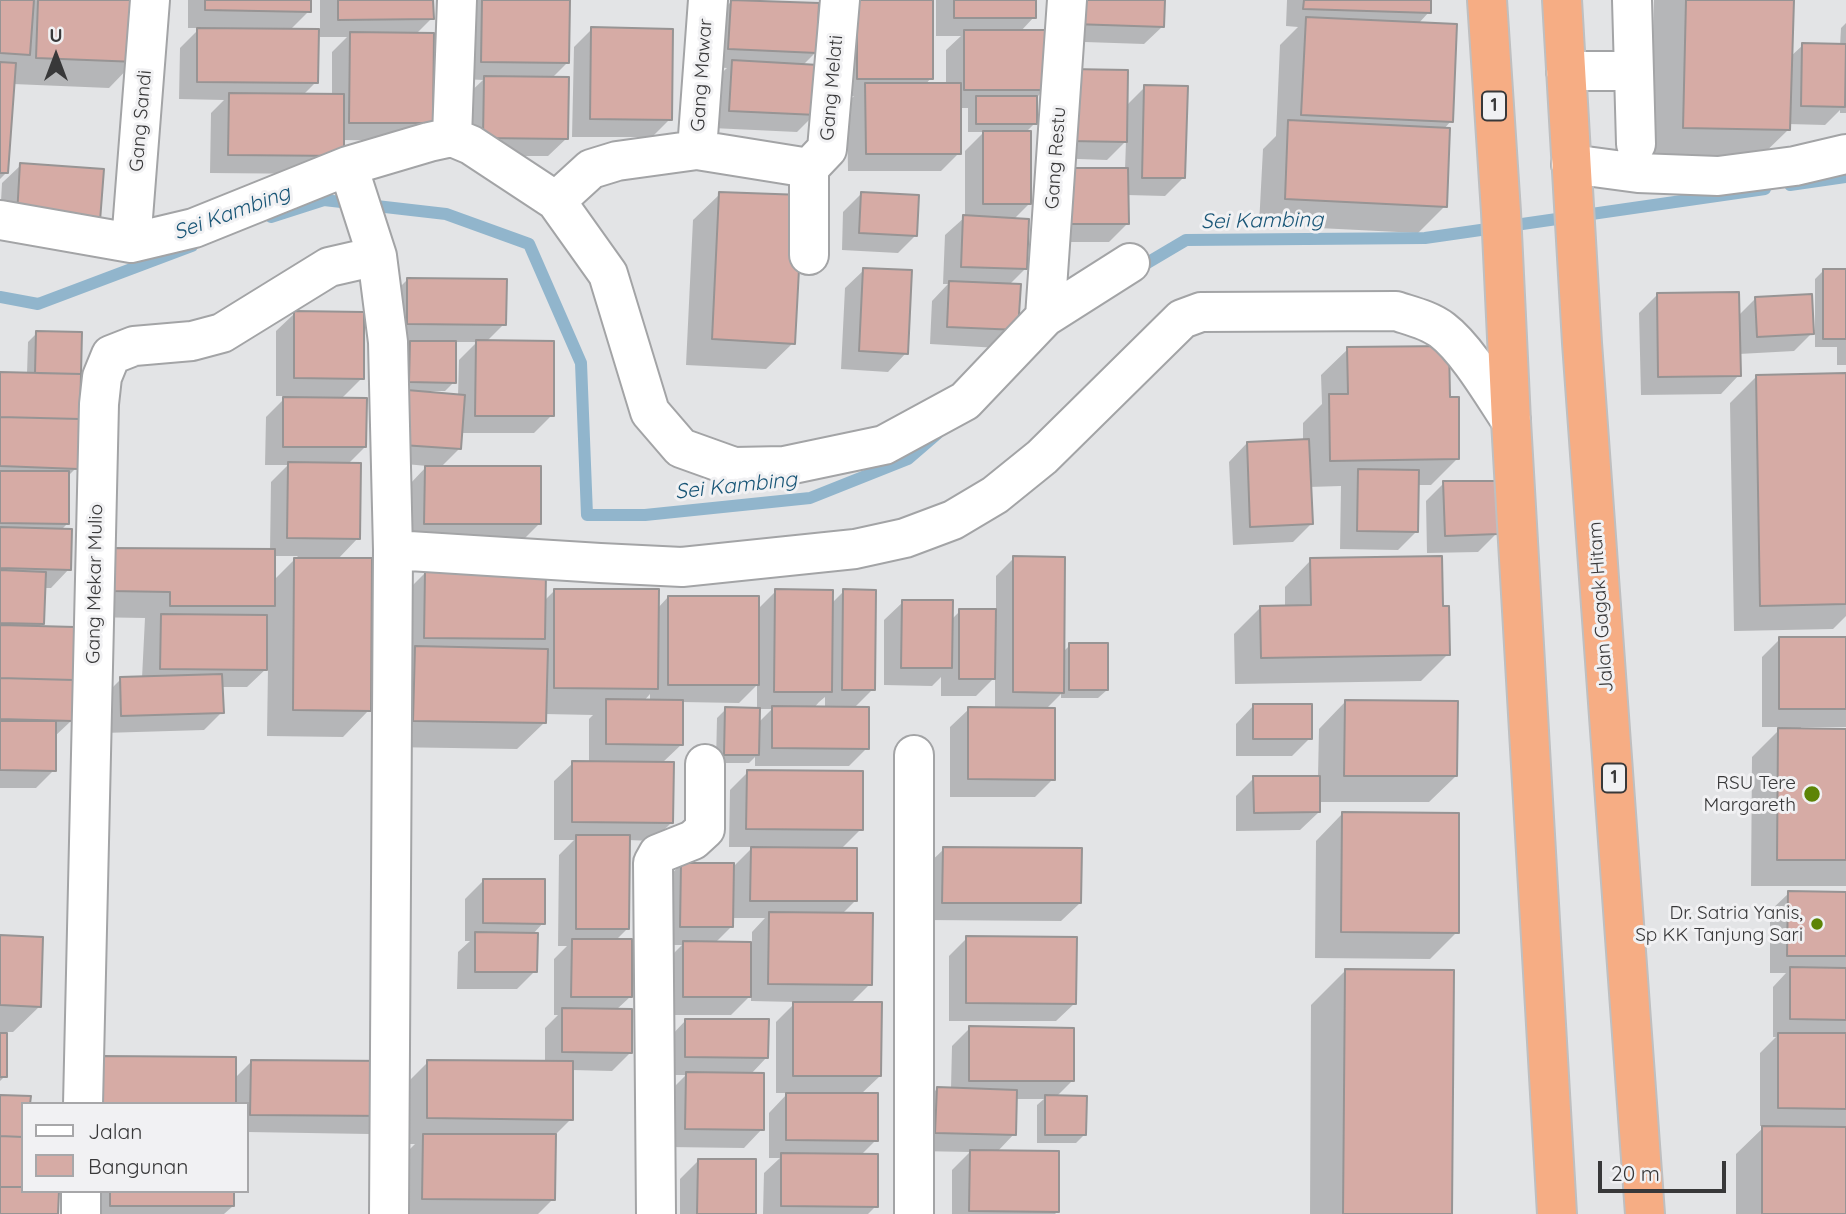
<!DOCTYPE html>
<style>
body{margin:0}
#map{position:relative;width:1846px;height:1214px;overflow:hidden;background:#e3e4e6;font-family:Quicksand,sans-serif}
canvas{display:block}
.legend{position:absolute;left:21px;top:1102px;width:228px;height:91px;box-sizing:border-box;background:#f1f1f3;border:2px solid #a7a7a9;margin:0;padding:9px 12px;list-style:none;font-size:21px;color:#383839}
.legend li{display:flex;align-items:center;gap:14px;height:35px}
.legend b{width:35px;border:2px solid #a7a7a9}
.north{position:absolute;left:21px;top:21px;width:70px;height:70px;-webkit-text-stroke:5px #f1f1f3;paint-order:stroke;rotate:0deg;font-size:19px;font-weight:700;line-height:28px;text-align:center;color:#383839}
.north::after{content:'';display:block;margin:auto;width:24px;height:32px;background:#383839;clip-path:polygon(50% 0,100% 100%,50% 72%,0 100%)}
.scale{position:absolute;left:1598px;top:1161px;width:128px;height:32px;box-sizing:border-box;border:4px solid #383839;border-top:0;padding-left:9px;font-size:21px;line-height:24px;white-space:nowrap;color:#383839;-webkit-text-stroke:5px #f1f1f3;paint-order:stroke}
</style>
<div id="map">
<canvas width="1846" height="1214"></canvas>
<ul class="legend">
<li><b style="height:9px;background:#fff"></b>Jalan</li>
<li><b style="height:19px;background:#d6aba5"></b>Bangunan</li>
</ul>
<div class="north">U</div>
<div class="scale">20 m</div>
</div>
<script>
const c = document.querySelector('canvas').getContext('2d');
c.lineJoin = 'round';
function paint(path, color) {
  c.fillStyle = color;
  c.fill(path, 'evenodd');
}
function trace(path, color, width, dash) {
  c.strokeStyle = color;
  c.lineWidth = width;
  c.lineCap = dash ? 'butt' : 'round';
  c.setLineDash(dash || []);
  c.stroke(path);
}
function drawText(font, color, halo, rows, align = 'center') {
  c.font = font + ' Quicksand,sans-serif';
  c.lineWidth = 6;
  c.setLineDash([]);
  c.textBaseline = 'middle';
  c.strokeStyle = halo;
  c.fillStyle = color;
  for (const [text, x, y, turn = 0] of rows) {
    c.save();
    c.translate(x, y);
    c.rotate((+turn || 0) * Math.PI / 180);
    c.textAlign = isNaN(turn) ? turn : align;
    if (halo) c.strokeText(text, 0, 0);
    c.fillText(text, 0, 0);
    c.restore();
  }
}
paint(new Path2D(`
 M0,0H138L135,61L109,88L13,84L6,173L0,179Z
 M188,0H309V11L290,30L316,82L303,95H332V52L347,37H320V0H432V18L416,34L431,123L413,141L342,140L324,174L210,173L211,113L224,100L179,99L180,48L200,28H188Z
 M464,0H568L567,63L551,79L567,138L548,156H466V96L483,80L464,79Z
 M840,0H931V78L925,85H946V50L961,36H936V0H1034V17L1020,32L1045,89L1035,99V123L1025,133L1029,204L1013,220L1025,269L1009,285L1016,329L998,348L930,344L932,301L948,284H943L945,235L965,217V151L984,132H968V108H959V153L941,171H848L847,103L854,96H840Z
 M1057,0H1164L1163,26L1144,44L1055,41Z
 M1287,0H1430L1429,12L1418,24L1451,121L1443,130L1445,206L1418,233L1259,225L1263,149L1276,136L1280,45L1298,27L1286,26Z
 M1654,0H1792L1790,57L1803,45L1840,46L1841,28L1846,23V113H1840V110L1825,125L1788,124V130L1754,163L1650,161Z
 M732,1L815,53L802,66L815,114L797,132L712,128L714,80L727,68L711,67L713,19Z
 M592,29L670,119L652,137H572L574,47Z
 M1145,87L1183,178L1165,196L1127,195V224L1109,242H1054V188L1125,170L1126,141L1107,160L1050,158L1126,106Z
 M21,165L103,171L0,220L2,183Z
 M720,194L793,343L766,369L686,365L693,220Z
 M861,194L916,235L898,253L842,250L843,212Z
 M864,270L906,353L888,372L841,369L845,288Z
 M1824,270L1846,286V365H1837V347H1815V330L1794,351L1739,354V375L1721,394L1641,395L1639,313L1657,295L1738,316L1755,299L1812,330H1815V279Z
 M407,280L504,324L486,342L552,415L534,433H460L459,449L440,468L539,524L521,542L407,541L408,486L427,466L384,462L401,391V351L411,341H389V298ZM455,342H477L459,360L458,396L430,394V391H445L454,382Z
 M295,313L362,378L341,399L365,447L347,465L358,538L337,560L369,710L343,737L267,736L268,667L247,687H221L222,712L204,730L103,733V697L121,679L142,678L145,618L84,617V576L270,551L271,482L288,465H265L266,417L287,396H276V331ZM273,556H298L273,581Z
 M37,333L76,468L67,477V524L60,531L69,569L51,588H43L42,623L38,628L71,721L54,737V770L36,788H0V374H27L28,342Z
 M1348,349L1448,399L1458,458L1431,485H1417V531L1398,550L1340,549L1341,486L1309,487L1311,524L1293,542L1233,545L1229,462L1247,443L1303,441V423L1322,404L1321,375Z
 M1846,375V616L1833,629L1734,631L1730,403L1757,376Z
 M1444,483L1497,533L1478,552L1427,553L1426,501Z
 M1014,558L1063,652L1070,645L1107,690L1098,698H1061V694L1045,710L1053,779L1035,797H950V727L969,709H995V677L976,696H941V677L932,686L884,685V620L903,602L951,620L960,611H996V576Z
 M1311,560L1441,607L1448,654L1421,681L1235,684L1234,634L1261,607H1285V587Z
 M426,572L544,601L555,590L657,609L668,597L757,610L776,591L831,604L844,591L873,689L853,709L867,748L849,766H755V757L749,763H716L717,718L726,709L757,710V685L739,703L682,702V744L662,763L672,822L653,841L628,840V928L615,941L630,997L616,1010L631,1052L612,1071L572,1070L571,1119L554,1136L553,1199L538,1214H396L397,1162L415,1144H401V1089L428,1062L545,1063V1028L558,1015H554V959L567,946H558L559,855L574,840H554V781L573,763H589V719L593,715L544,714V723L517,749L387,747L399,599ZM650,694V702H643ZM825,697V709H813L819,702ZM758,709H772L758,723Z
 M1780,639H1846V727H1801V730L1846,731V886H1751L1752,757L1782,727H1762V657Z
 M1345,702L1456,776L1429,802H1318L1319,812L1300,830L1236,831V796L1254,778L1318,777L1319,729Z
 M1254,705L1310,738L1292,756H1236V724Z
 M748,772L861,829L841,849L855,901L841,915L870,984L850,1004L880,1076L861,1094L876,1140L860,1156L876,1206L868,1214H763L764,1173L780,1158H769V1113L788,1093H776V1022L796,1002L751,1001V995L731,1015H665L666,961L682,945H662L663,883L681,864L732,868L753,847H729L730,790ZM731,918H765L752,932V943H715L731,927Z
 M1342,814L1457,932L1430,959L1315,958L1316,841Z
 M944,849L1080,903L1061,921L925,920V867Z
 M483,881L543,923L532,935L535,971L517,989H457L458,952L470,941H465V899Z
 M1789,893L1846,894V1214H1736V1154L1765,1126H1760V1053L1776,1037H1773V987L1786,973H1770V911Z
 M0,937L40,1006L13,1032H5V1076L0,1081Z
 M967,938L1075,1003L1056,1021H949V956Z
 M1345,971L1450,1214H1310L1311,1005Z
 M686,1020L767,1057L750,1075L762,1129L744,1148L668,1147L669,1092L686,1075H668V1039Z
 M970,1028L1072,1081L1056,1097L1085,1134L1076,1143H1037V1105L1044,1099H1015L1014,1134L997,1152L1058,1211L1055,1214H952V1170L970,1152L918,1151L919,1107L937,1089H951L952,1046Z
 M251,1062L387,1115L369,1134L247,1132V1104H76L234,1079Z
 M698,1161L754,1214H680V1179Z
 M93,1191H233V1206L224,1214H93Z`), '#0003');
trace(new Path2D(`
 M1790,185L1846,177
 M271,217L324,200L446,214L529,244L581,363L587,515H645L810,498L908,459L937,434
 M1137,269L1186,240L1425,238L1765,189
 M0,297L38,304L192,246`), '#91b5cc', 12);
const building = new Path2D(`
 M0,0H34L30,55L0,53Z
 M38,0H139L137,62L36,58Z
 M205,0H311V12L205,10Z
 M338,0H433L434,19L338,20Z
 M482,0H570L569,63L481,62Z
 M731,0L819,3L817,53L728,49Z
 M857,0H933V79H857Z
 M954,0H1036V18H954Z
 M1074,0H1165L1164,27L1073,24Z
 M1304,0H1431V13L1303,9Z
 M1686,0H1794L1790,130L1683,128Z
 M1306,17L1457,24L1453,122L1301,115Z
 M591,27L673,29L672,120L590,119Z
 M197,28L319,29L318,83L197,82Z
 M964,30H1046L1047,90H964Z
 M350,32L434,33L433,123H349Z
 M1802,43L1846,44L1845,107L1801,106Z
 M732,60L819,65L817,115L729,111Z
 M0,62L16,63L8,173H0Z
 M1069,69L1128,70L1127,142L1068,141Z
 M484,76L569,77L568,139L483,138Z
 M865,83H961V154H866Z
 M1144,85L1188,86L1185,178H1142Z
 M229,93L344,94V156L228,155Z
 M976,96H1037V124H976Z
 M1288,120L1450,128L1447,207L1285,199Z
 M983,131H1031V204H983Z
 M20,163L104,169L100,221L17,215Z
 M1071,168H1128L1129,224H1071Z
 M719,192L803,195L795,344L712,339Z
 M861,192L919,195L917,236L859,233Z
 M963,215L1029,219L1027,269L961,267Z
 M863,268L912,270L908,354L859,351Z
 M1823,269H1846V339H1823Z
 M407,278L507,279L506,325L407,324Z
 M949,281L1021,284L1018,330L947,327Z
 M1739,292L1741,376L1658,377L1657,293Z
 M1812,294L1814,334L1757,337L1755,297Z
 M294,311L364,312V379L294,378Z
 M36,331L82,332L81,374L35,373Z
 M476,340L554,341V416H475Z
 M410,341H456V383L409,382Z
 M1449,346L1450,397H1459V459L1330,461L1329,394H1348L1347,347Z
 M0,372L81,374L80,419L0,417Z
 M1846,373V604L1760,606L1756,375Z
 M407,390L465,395L461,449L402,445Z
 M283,397L367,398L366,447H283Z
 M0,417L80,419L78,469L0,466Z
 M1309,439L1313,524L1250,527L1247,442Z
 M288,462L361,463L360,539L287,538Z
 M425,466H541V524H424Z
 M1358,469L1419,470L1418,532L1357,531Z
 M0,471H69V524L0,523Z
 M1443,481H1498V534L1445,536Z
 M0,527L72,529L71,570L0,568Z
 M109,548L275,549V606H170V592L109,591Z
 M1013,556L1065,557L1064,693L1013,692Z
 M1442,556L1443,606H1449L1450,655L1261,658L1260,606L1311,605L1310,558Z
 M294,558H372L371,711L293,710Z
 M0,570L46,572L44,624L0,623Z
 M425,570L546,572L545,639L424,638Z
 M554,589H659L658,689L554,688Z
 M775,589L833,590L832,692H774Z
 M843,589L876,590L875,690H842Z
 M668,596H759V685H668Z
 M902,600H953L952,668H901Z
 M959,609H996L995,679H959Z
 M161,614L267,615V670L160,669Z
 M0,625L75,627L74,680L0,678Z
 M1779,637H1846V709H1779Z
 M1069,643H1108V690H1069Z
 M415,646L548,649L546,723L413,721Z
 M222,674L224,713L121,716L120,677Z
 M0,678L74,680L73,721L0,719Z
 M606,699L683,700V745L606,744Z
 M1345,700L1458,701L1457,776H1344Z
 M1253,704H1312V739H1253Z
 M772,706L869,707V749L772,748Z
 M725,707L760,708L759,755H724Z
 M968,707L1055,708V780L968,779Z
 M0,721H56V771L0,770Z
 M1778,728L1846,729V860H1777Z
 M572,761L674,762L673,823L572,822Z
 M747,770L863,771V830L746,829Z
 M1253,776H1320V812L1254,813Z
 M1342,812L1459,813V933L1341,932Z
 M576,835H630L629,929H576Z
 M751,847L857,848V901H750Z
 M943,847L1082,848L1081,903H942Z
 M681,863H734L733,927H680Z
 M483,879H545V924L483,923Z
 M1788,891L1846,892V956H1787Z
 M769,912L873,913L872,985L768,984Z
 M475,932L538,933L537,972H475Z
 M0,935L43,937L41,1007L0,1005Z
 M966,936L1077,937L1076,1004L966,1003Z
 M572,939H632V997H571Z
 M683,941L751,942V997H683Z
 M1790,967L1846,968V1020L1790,1019Z
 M1345,969L1454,970L1452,1214H1343Z
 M793,1002H882L881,1076H793Z
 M562,1008L632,1009V1053L562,1052Z
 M685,1019H769L768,1058L685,1057Z
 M969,1026L1074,1028V1081H969Z
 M0,1033H7V1077H0Z
 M1778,1033H1846V1109L1778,1108Z
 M102,1056L236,1057V1104H102Z
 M251,1060L390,1061L389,1116L250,1115Z
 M427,1060L573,1061V1120L427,1118Z
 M686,1072L764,1073V1130L685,1129Z
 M937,1087L1017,1090L1016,1135L935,1133Z
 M786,1093H878V1141L786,1140Z
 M0,1095L31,1096L30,1104H23V1137L0,1136Z
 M1045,1095L1087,1096L1086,1135H1045Z
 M1762,1126L1846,1127V1214H1762Z
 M423,1134H556L555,1200L422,1199Z
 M0,1136L23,1137V1187H0Z
 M970,1150L1059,1151V1212L969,1211Z
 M781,1153L878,1154V1207L781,1206Z
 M698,1159H756V1214H697Z
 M0,1187H23V1191H59L58,1214H0Z
 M110,1191H234V1206H110Z`);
paint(building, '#d6aba5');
trace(building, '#979494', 2);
const minor = new Path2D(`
 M1632,0L1636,144
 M1566,71H1634
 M452,137L457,0
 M697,150L708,0
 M1571,164L1638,173L1718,176L1795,166L1846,154
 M348,166L377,256L388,342L393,550L389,1214
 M809,168L827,149L840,0
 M809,168V255
 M556,201L591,169L617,161L697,150L809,168
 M0,220L131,243L194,228L348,166L429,142L452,137L471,145L556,201L608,274L650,412L681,448L734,467L784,466L884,445L965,401L1045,317L1130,263
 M131,243L150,0
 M1045,317L1067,0
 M393,550L600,563L682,567L855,549L905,538L953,520L995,495L1042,457L1182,319L1201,312L1396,311C1411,316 1429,320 1442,330C1467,349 1493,394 1511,421
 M914,755V1214
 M83,1104L99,404L102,377L111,355L134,346L192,341L222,333L329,267L377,256
 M81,1214V1191
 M656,1214L653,863L658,854L693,840L705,829V764`);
const highway = new Path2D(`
 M1487,0L1501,212L1511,421L1557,1214
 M1562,0L1582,343L1645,1214`);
trace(minor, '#a3a4a6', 42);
trace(highway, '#bfbfc0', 42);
trace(minor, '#fff', 38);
trace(highway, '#f6ad84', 38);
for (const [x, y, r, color] of [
 [1812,794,9,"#5d8406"],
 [1817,924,7,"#5d8406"]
]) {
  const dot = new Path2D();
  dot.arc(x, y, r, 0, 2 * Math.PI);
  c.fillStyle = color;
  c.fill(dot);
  trace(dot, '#f1f1f3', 2.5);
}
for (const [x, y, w] of [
 [1494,106,24],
 [1614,778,24]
]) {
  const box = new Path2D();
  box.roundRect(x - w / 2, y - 14.5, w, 29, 5);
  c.fillStyle = '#f1f1f3';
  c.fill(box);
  trace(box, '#383839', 2);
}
drawText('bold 18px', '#383839', null, [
 ["1",1494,106],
 ["1",1614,778]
]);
drawText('19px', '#383839', '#f1f1f3', [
 ["Gang Mawar",702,75,-86],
 ["Gang Melati",832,88,-85],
 ["Gang Sandi",141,121,-85],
 ["Gang Restu",1056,158,-86],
 ["Gang Mekar Mulio",95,584,-89],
 ["Jalan Gagak Hitam",1601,607,-94]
]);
drawText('19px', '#383839', '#f1f1f3', [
 ["RSU Tere",1796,783],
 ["Margareth",1796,805],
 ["Dr. Satria Yanis,",1803,913],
 ["Sp KK Tanjung Sari",1803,935]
], 'right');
drawText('italic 21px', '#195677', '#f1f1f3', [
 ["Sei Kambing",232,213,-20],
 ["Sei Kambing",1262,221,-1],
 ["Sei Kambing",736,486,-6]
]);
</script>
